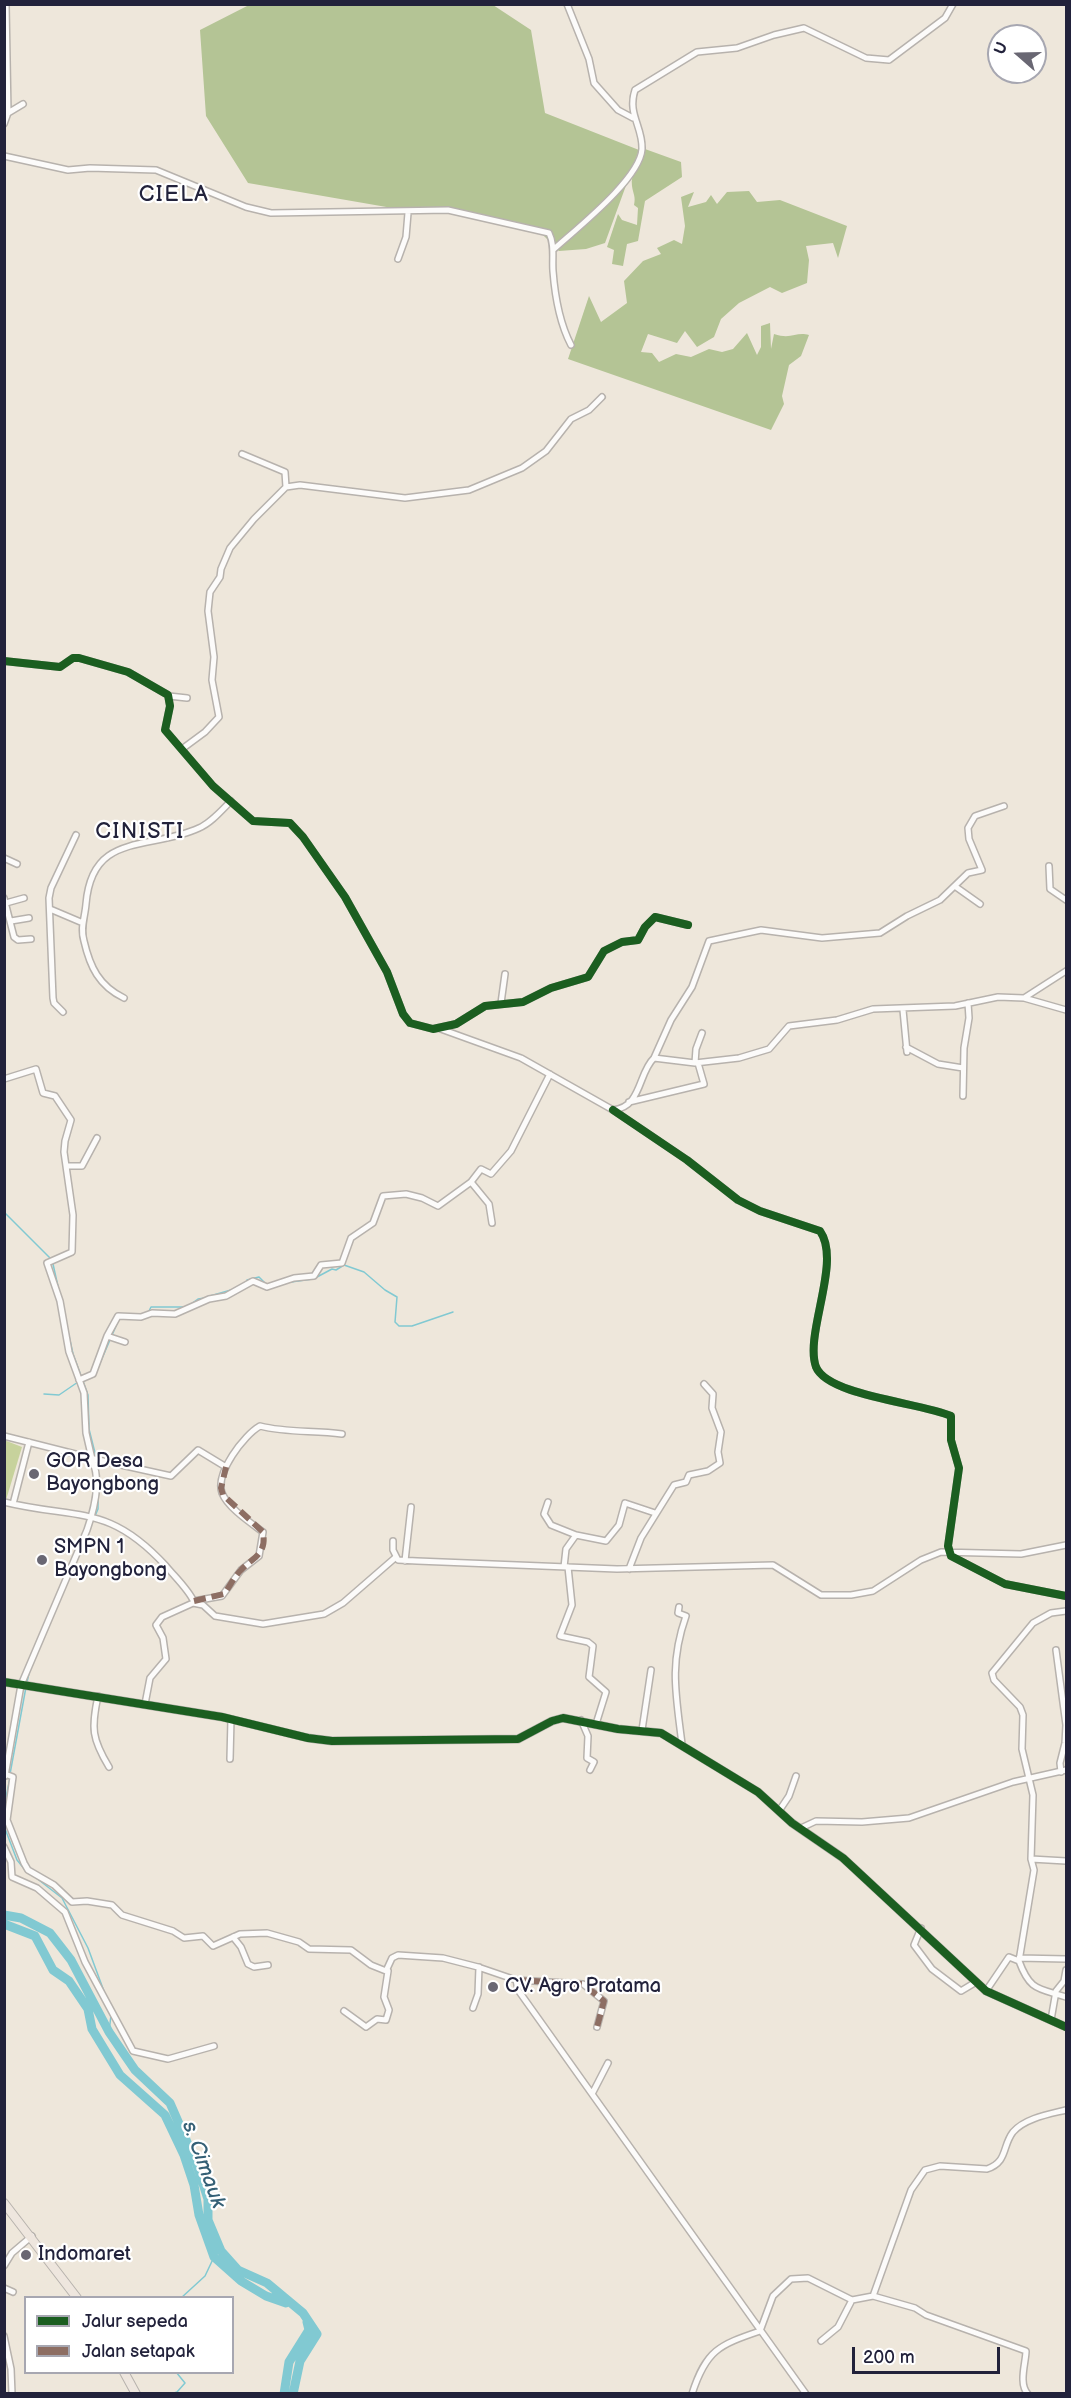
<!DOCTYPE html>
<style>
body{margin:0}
#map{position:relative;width:1071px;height:2398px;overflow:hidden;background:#eee7db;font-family:"Balsamiq Sans",sans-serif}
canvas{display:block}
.frame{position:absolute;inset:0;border:6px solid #22223b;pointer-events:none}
.legend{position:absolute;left:24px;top:2296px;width:210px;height:78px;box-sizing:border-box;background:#fff;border:2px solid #a7a7b1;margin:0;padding:8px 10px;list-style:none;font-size:18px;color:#22223b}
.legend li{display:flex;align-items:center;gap:12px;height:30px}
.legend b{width:30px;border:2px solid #a7a7b1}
.north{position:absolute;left:987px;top:24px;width:60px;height:60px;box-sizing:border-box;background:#fff;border:2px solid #a7a7b1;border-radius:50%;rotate:290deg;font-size:16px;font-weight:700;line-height:24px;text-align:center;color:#22223b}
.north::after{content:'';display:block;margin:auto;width:21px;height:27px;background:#696773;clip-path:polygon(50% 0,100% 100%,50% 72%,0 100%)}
.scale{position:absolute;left:852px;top:2347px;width:148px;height:27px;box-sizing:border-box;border:3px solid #22223b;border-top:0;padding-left:8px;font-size:18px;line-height:21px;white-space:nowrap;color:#22223b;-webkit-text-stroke:4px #fff;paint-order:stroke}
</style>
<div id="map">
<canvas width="1071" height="2398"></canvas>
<div class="frame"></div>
<ul class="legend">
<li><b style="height:8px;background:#1b5e20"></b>Jalur sepeda</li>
<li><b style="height:8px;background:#8d6e63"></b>Jalan setapak</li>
</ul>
<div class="north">U</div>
<div class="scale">200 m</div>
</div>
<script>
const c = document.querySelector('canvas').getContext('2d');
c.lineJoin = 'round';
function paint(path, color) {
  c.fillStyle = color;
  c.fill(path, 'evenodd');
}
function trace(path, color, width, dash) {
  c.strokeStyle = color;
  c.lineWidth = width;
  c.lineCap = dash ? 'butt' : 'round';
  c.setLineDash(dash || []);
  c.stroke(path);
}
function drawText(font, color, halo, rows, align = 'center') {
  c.font = font + ' "Balsamiq Sans",sans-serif';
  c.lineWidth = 4.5;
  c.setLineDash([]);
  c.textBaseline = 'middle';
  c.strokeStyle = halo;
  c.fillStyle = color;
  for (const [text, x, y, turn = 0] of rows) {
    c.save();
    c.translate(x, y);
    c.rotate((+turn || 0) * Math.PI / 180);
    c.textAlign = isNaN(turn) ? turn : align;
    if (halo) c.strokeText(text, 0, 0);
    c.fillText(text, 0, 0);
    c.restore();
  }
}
paint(new Path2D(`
 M4,1440L22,1447L6,1500H4Z`), '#c7d29c');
paint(new Path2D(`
 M249,5H493L531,30L545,113L639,150L605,243L586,249L559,251L538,230L448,210L398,209L248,183L206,116L200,30Z
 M645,149L681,162L682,177L645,201L638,241L627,244L623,266L612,264L614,250L607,247L618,214L622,220L637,225L638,208L634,205C636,196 633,194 632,186C630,174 640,160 645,149Z
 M749,191L757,202L780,200L847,226L838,258L833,243L806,246L809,260L807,283L782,293L770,287L739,303L721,319L714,337L697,347L685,331L677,343L648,334L641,352L652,353L659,362L676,354L691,357L709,349L722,352L733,349L747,333L757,355L761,347V326L770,323L771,349L774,334C792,340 796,331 809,335L801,356L789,365L782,396L784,404L771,430L568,359L589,296L601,322L627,303L624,281L643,261L661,254L657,248L674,240L682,244L685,226L681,197L694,192L688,207L706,202L711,195L717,204L727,192Z`), '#b4c495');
trace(new Path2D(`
 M4,1212L51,1259
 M53,1264L73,1354L88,1395L89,1429L96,1457
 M317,1277L332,1269L336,1270L344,1265L364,1272L385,1290L397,1297L395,1322L399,1326H412L453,1312
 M291,1282L312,1279
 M246,1283L247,1280L259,1277L266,1284
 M210,1296L231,1290
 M191,1304L198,1299L205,1298
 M148,1313L151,1307H184
 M97,1370L119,1319
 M44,1394L59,1395L78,1382
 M95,1516L98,1509V1461
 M27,1682L30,1669
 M10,1774L26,1687
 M4,1807L10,1778
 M4,1826L17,1860L26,1871
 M35,1877L62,1898L88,1948L105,1994
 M109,2032L111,2015
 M181,2298L205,2276L214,2257
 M171,2394L177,2392L185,2383L176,2372`), '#81c9d2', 1.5);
trace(new Path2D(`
 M4,1915L21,1918L50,1933L71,1960L109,2032L124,2054L135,2070L170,2103L197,2165L208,2199V2220L221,2251L238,2270L267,2283L303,2313L317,2334L300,2361L293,2394
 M4,1924L35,1936L53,1970L69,1981L88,2009L92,2029L120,2075L165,2115L184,2155L194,2185L199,2215L214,2257L241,2281L266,2296L286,2303
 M284,2394L289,2362L309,2330L307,2322`), '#81c9d2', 9);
const minor = new Path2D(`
 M567,4L589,59L594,83L618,110L633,118
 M6,5L8,113
 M4,124L8,113L23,104
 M4,156L68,170L90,168L156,170L246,207L271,213L448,210L549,233C555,245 552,258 553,271C555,297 559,322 571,345
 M553,250C576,229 640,179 642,149C643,127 627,114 635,90L697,52L737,48L774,35L804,28L866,58L889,60L945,18L953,4
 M398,259L406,237L408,213
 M242,454L285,472L286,487
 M4,661L60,667L73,658H79L128,672L168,695L170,706L165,730L213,786L253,821L290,823L303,837L345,897L387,972L403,1014L410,1023L433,1029L456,1024L485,1006L523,1002L551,988L588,977L604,951L622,942L638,940L645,927L655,917L688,925
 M169,696L187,698
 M182,749L205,732L219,717L212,680L214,657L208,611L210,592L220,577L221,569L230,548L254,519L286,487L300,485L405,498L469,490L522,468L546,451L571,419L589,410L602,397
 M4,858L17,864
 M1049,866L1050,889L1066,900
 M956,887L980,904
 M4,898L14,937L18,940L31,939
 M6,903L24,898
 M50,909L83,923
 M11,921L29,918
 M124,998C99,986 90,967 84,941C80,928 85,917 86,904C92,831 149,851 199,828C211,823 221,811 231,801
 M1024,998L1066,1010
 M501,1003L505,974
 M903,1010L907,1052
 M63,1012L54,1003L53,998L49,898L51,888L76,835
 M438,1028L521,1058L613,1110C642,1107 638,1073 654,1058L695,1063L739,1058L769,1049L789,1026L837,1020L873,1009L955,1006L998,997L1024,998L1066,971
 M906,1047L938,1064L963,1068
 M654,1058L671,1020L692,987L709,941L761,930L822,938L880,933L907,916L940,900L968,873L982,870L969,839L968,828L975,816L1004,806
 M695,1063L696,1049L702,1033
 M4,1079L36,1069L43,1093L55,1096L71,1120L65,1141L64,1152L73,1215L72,1252L47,1263L60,1301L69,1352L84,1393L86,1433L92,1459
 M963,1096L964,1048L969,1018L968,1003
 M629,1102L704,1084L698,1063
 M613,1110L687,1160L738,1200L760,1211L820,1231C842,1262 804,1334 816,1367C828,1396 922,1403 951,1416V1440L959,1468L948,1546L951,1556L1005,1584L1066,1596
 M66,1166H82L97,1138
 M471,1182L489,1204L492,1223
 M107,1336L125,1342
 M79,1380L93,1374L107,1336L118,1316L141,1317L152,1313L175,1314L209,1299L226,1296L253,1281L267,1287L294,1278L314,1276L321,1265L342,1263L351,1238L373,1223L383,1196L406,1194L422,1198L438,1206L471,1182L481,1169L491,1174L511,1151L550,1074
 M4,1436L91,1458C102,1478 94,1510 87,1530L21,1685L5,1776
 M94,1459L171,1476L198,1450L226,1467
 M4,1502C78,1520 108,1503 166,1566C175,1577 189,1590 194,1602
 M548,1502L544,1514L551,1525L576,1535
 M13,1504L29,1442
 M393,1541V1550L398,1560L417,1561L617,1569L773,1565L821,1595H851L873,1591L921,1560L941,1552L1021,1554L1066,1545
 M405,1561L411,1507
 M564,1567L566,1549L576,1535L606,1541L619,1525L625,1503L655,1513
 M568,1567L572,1605L560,1636L588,1642L593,1646L589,1677L606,1692L596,1724
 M629,1569L641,1538L674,1485L686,1482L689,1475L708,1471L720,1463L718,1452L721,1432L712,1408L713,1394L704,1384
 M194,1601L222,1596L241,1570L259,1556L263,1532C251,1523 228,1508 222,1493C215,1473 244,1435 260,1426C287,1433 314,1430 342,1434
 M679,1607L678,1613L686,1616C669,1664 676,1695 682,1744
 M1056,1650L1066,1725L1065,1743L1060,1763L1061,1772
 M98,1696C91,1728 92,1739 109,1767
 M145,1704L150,1678L166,1659L163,1638L156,1625L162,1617L193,1603L203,1605L215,1616L263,1624L324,1614L343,1603L396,1557
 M581,1720L588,1736L587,1758L594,1762L590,1770
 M642,1730L651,1670
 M230,1759L231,1719
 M5,1774L13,1777L7,1820L24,1863L28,1870L54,1885L72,1902L87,1901L112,1905L122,1915L173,1931L184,1938L203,1936L213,1946L240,1934L267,1933L299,1942L309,1949L351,1950L371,1965L386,1971L392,1958L398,1955L443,1958L478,1967L516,1980L583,1984L604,2001L597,2027
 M779,1811L789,1796L796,1776
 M801,1828L816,1821L862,1822L909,1818L1013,1782L1066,1770
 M4,1847L11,1862L12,1877L37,1888L65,1912L85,1962L133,2051L168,2059L214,2046
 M1031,1859L1066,1861
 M921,1928L914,1945L932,1969L961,1991L976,1982
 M233,1937L241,1947L248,1964L254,1967L268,1965
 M1019,1958L1066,1959
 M1019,1961C1030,1991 1038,1988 1066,1997
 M516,1980L518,1990L592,2094
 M986,1991L1009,1957L1019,1961L1034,1870L1031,1859L1033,1795L1022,1749L1023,1715L1020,1707L994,1680L992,1673L1033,1623L1051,1613L1066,1611
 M473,2008L478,1994L479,1967
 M344,2011L366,2027L377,2019L386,2020L389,2010L384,1997L388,1971
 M1051,2020L1056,1991L1064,1981L1066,1970
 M608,2063L592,2094L806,2394
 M4,2266L12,2253L32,2236
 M4,2288L13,2292
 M873,2296L915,2308L926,2315L1026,2351C1026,2362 1018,2384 1028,2394
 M4,2336L11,2369L12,2394
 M821,2341L838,2327L852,2300
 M692,2394C706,2350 719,2345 760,2331L773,2296L791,2279L808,2278L852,2300L873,2296L911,2190L925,2170L940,2166L987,2169C1008,2162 1002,2146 1013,2132C1025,2118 1050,2114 1066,2110`);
const tertiary = new Path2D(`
 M4,1682L222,1717L308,1738L332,1741L518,1739L552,1721L563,1718L618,1729L661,1733L758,1792L792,1823L843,1858L986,1991L1066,2027`);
const primary = new Path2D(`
 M4,2203L77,2298
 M124,2372L136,2394`);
trace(minor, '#b7b2ad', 8);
trace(tertiary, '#b7b2ad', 9);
trace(primary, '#b7b2ad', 10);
trace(minor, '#fcfbfa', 5);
trace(tertiary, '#fcfbfa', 7);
trace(primary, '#eee6de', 8);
trace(new Path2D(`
 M194,1601L224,1594C230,1586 234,1577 241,1570C253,1557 267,1555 263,1532L223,1495L221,1488L226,1467
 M516,1980L583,1984L604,2001L597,2027`), '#8d6e63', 6, [12, 6]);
trace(new Path2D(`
 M4,661L60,667L73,658H79L128,672L168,695L170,706L165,730L213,786L253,821L290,823L303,837L345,897L387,972L403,1014L410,1023L433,1029L456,1024L485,1006L523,1002L551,988L588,977L604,951L622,942L638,940L645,927L655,917L688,925
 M613,1110L687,1160L738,1200L760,1211L820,1231C842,1262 804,1334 816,1367C828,1396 922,1403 951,1416V1440L959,1468L948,1546L951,1556L1005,1584L1066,1596
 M4,1682L222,1717L308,1738L332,1741L518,1739L552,1721L563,1718L618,1729L661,1733L758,1792L792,1823L843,1858L986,1991L1066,2027`), '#1b5e20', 8);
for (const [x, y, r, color] of [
 [34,1474,6,"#696773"],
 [42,1560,6,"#696773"],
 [493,1987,6,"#696773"],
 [26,2255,6,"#696773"]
]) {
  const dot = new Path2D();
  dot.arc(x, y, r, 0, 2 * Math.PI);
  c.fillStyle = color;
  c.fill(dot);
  trace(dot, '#fff', 2);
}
drawText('20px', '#22223b', '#fff', [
 ["GOR Desa",46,1462],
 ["Bayongbong",46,1485],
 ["SMPN 1",54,1548],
 ["Bayongbong",54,1571],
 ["CV. Agro Pratama",505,1987],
 ["Indomaret",38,2255]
], 'left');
drawText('italic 21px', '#356076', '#fff', [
 ["s. Cimauk",203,2165,70]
]);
c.letterSpacing = '1.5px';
drawText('22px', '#22223b', '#fff', [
 ["CIELA",174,195],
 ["CINISTI",140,832]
]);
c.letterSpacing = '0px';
</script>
